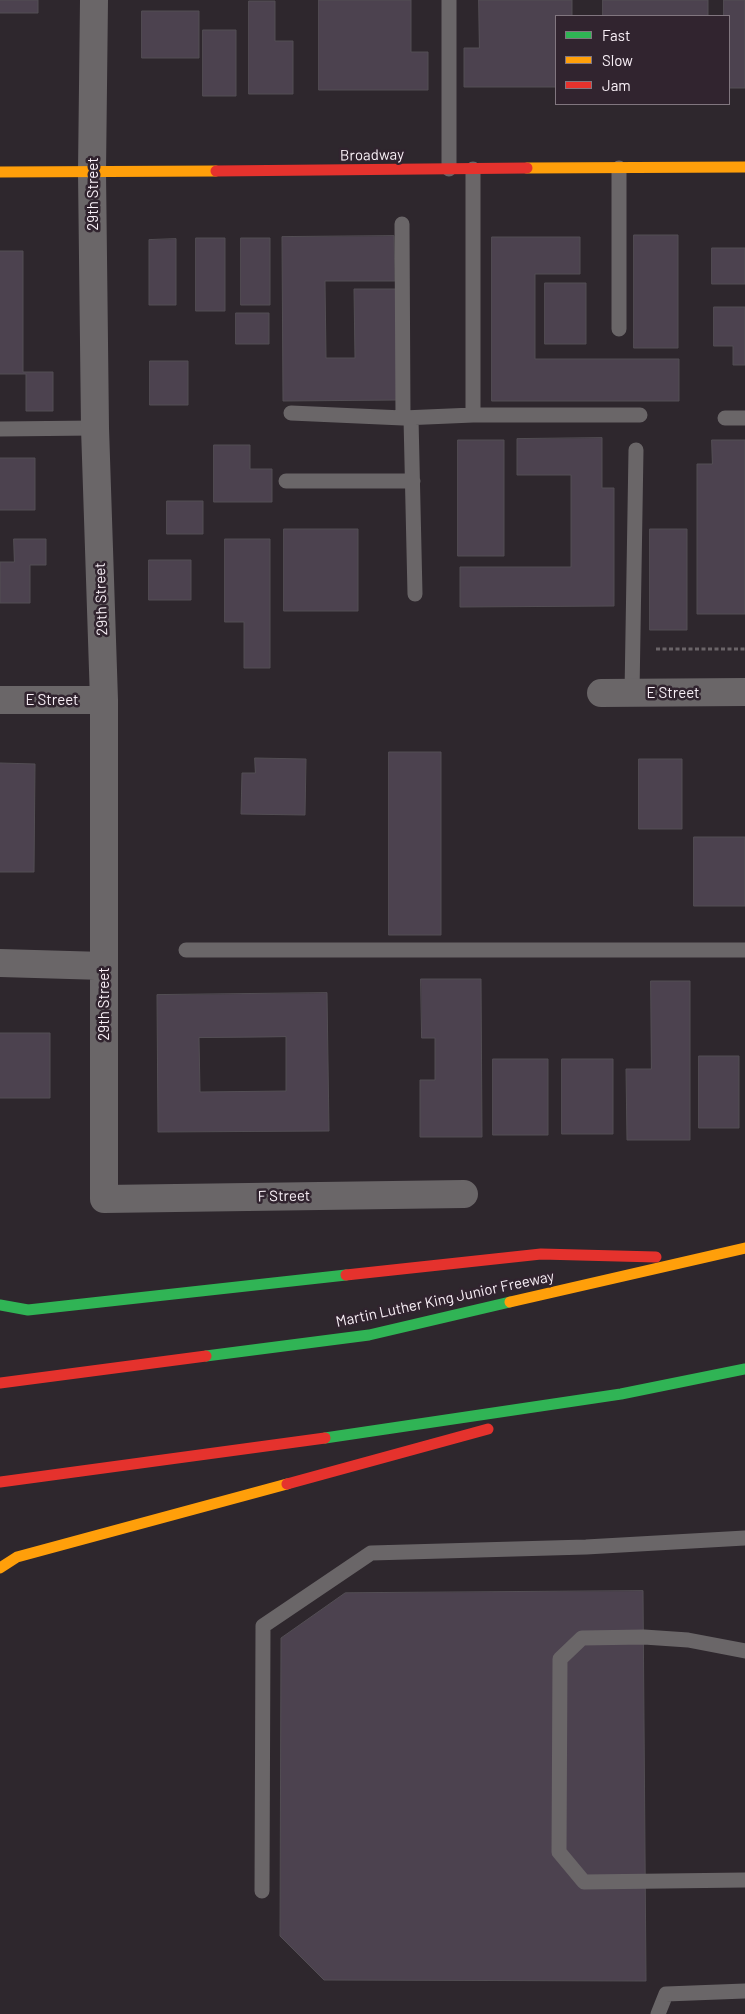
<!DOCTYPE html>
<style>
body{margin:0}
#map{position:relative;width:745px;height:2014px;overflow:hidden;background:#2e272d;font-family:Barlow,sans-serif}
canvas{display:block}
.legend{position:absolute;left:555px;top:15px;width:175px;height:90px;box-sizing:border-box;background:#31242f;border:1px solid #81767f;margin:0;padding:6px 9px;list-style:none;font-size:15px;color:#f9f0f7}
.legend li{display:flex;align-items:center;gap:10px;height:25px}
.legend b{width:25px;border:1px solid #81767f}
</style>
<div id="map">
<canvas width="745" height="2014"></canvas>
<ul class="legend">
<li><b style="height:6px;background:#30b455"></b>Fast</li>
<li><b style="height:6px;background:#ff9f0a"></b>Slow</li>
<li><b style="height:6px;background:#e5322d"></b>Jam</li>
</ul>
</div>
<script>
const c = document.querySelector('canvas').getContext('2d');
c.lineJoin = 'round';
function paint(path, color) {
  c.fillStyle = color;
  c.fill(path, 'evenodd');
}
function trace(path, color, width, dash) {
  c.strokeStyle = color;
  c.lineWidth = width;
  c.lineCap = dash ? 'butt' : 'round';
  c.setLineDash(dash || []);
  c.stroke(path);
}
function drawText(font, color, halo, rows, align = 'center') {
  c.font = font + ' Barlow,sans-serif';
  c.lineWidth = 5;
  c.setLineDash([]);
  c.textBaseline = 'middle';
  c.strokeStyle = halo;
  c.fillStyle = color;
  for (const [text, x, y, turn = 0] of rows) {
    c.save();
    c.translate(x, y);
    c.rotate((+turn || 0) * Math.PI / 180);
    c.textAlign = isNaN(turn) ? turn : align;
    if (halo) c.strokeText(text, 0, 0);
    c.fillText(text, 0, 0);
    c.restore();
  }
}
const building = new Path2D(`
 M0,0H38V13H0Z
 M319,0H411V52H428V90H319Z
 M479,0H572V16H556V87H464V48H479Z
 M603,0H708V16H603Z
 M724,0H745V88H729V16H724Z
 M249,1H275V41H293V94H249Z
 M142,11H199V58H142Z
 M203,30H236V96H203Z
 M634,235H678V348H634Z
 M394,236L395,281H325L326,358H355L354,289H398L399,400L283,401L282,237Z
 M492,237H580V274H535V359H679V401H492Z
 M196,238H225V311H196Z
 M241,238H270V305H241Z
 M176,239V305H149V240Z
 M712,248H745V284H712Z
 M0,251H23V372H53V411H26V374H0Z
 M545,283H586V344H545Z
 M714,307H745V365H733V346H714Z
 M236,313H269V344H236Z
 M150,361H188V405H150Z
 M602,438V488H614V606L460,607V567H571V475H517V439Z
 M458,440H504V556H458Z
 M712,440H745V614H697V464H712Z
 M214,445H250V469H272V502H214Z
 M0,458H35V510H0Z
 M167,501H203V534H167Z
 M284,529H358V611H284Z
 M650,529H687V630H650Z
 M14,539H46V565H30V603H0V562H14Z
 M225,539H270V668H244V622H225Z
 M149,560H191V600H149Z
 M389,752H441V935H389Z
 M255,758L306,759L305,815L241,814L242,773H255Z
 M639,759H682V829H639Z
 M0,763L35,764L34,872H0Z
 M694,837H745V906H694Z
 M421,979H481L482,1137H420V1080H435V1038H422Z
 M651,981H690V1140H627L626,1069H651Z
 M327,993L329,1131L158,1132L157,995ZM286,1037V1091L200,1092L199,1038Z
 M0,1033H50V1098H0Z
 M699,1056H739V1128H699Z
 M493,1059H548V1135H493Z
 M562,1059H613V1134H562Z
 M643,1591L646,1981L324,1980L280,1936L281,1638L345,1593Z`);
paint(building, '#4c424f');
trace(building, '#534e54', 1);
trace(new Path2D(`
 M656,649H745`), '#6a6468', 3, [4, 2.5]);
trace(new Path2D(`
 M449,0V169
 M619,168V329
 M473,169V415
 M402,224L403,418L473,415H640
 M291,413L403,418
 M411,418L415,594
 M725,418H745
 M0,429L95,428
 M286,481H413
 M632,693L636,450
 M186,950H745
 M745,1651L688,1640L644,1637L582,1638L560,1659L559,1852L584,1882L745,1880
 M262,1891L263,1626L371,1553L586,1547L745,1538
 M658,2014L666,1994L745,1991`), '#6a6668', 15);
trace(new Path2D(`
 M94,0L92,172L95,428L104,700V1199L464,1194
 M601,693L745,692
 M0,700H104
 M0,963L104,966`), '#6a6668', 28);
trace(new Path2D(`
 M0,1305L28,1310L346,1275
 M206,1356L369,1335L510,1302
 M325,1438L621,1394L745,1369`), '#30b455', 11);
trace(new Path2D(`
 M527,168L745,167
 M0,172L216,171
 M510,1302L745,1248
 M0,1568L17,1557L287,1484`), '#ff9f0a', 11);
trace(new Path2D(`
 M216,171L527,168
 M346,1275L541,1254L656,1257
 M0,1383L206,1356
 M0,1482L325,1438
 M287,1484L488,1429`), '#e5322d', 11);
drawText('15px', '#f9f0f7', '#31242f', [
 ["Broadway",372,155,-1],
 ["29th Street",93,194,-90],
 ["29th Street",101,599,-92],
 ["E Street",673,693],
 ["E Street",52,700],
 ["29th Street",104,1004,-90],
 ["F Street",284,1196,-1],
 ["Martin Luther King Junior Freeway",445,1299,-12]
]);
</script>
